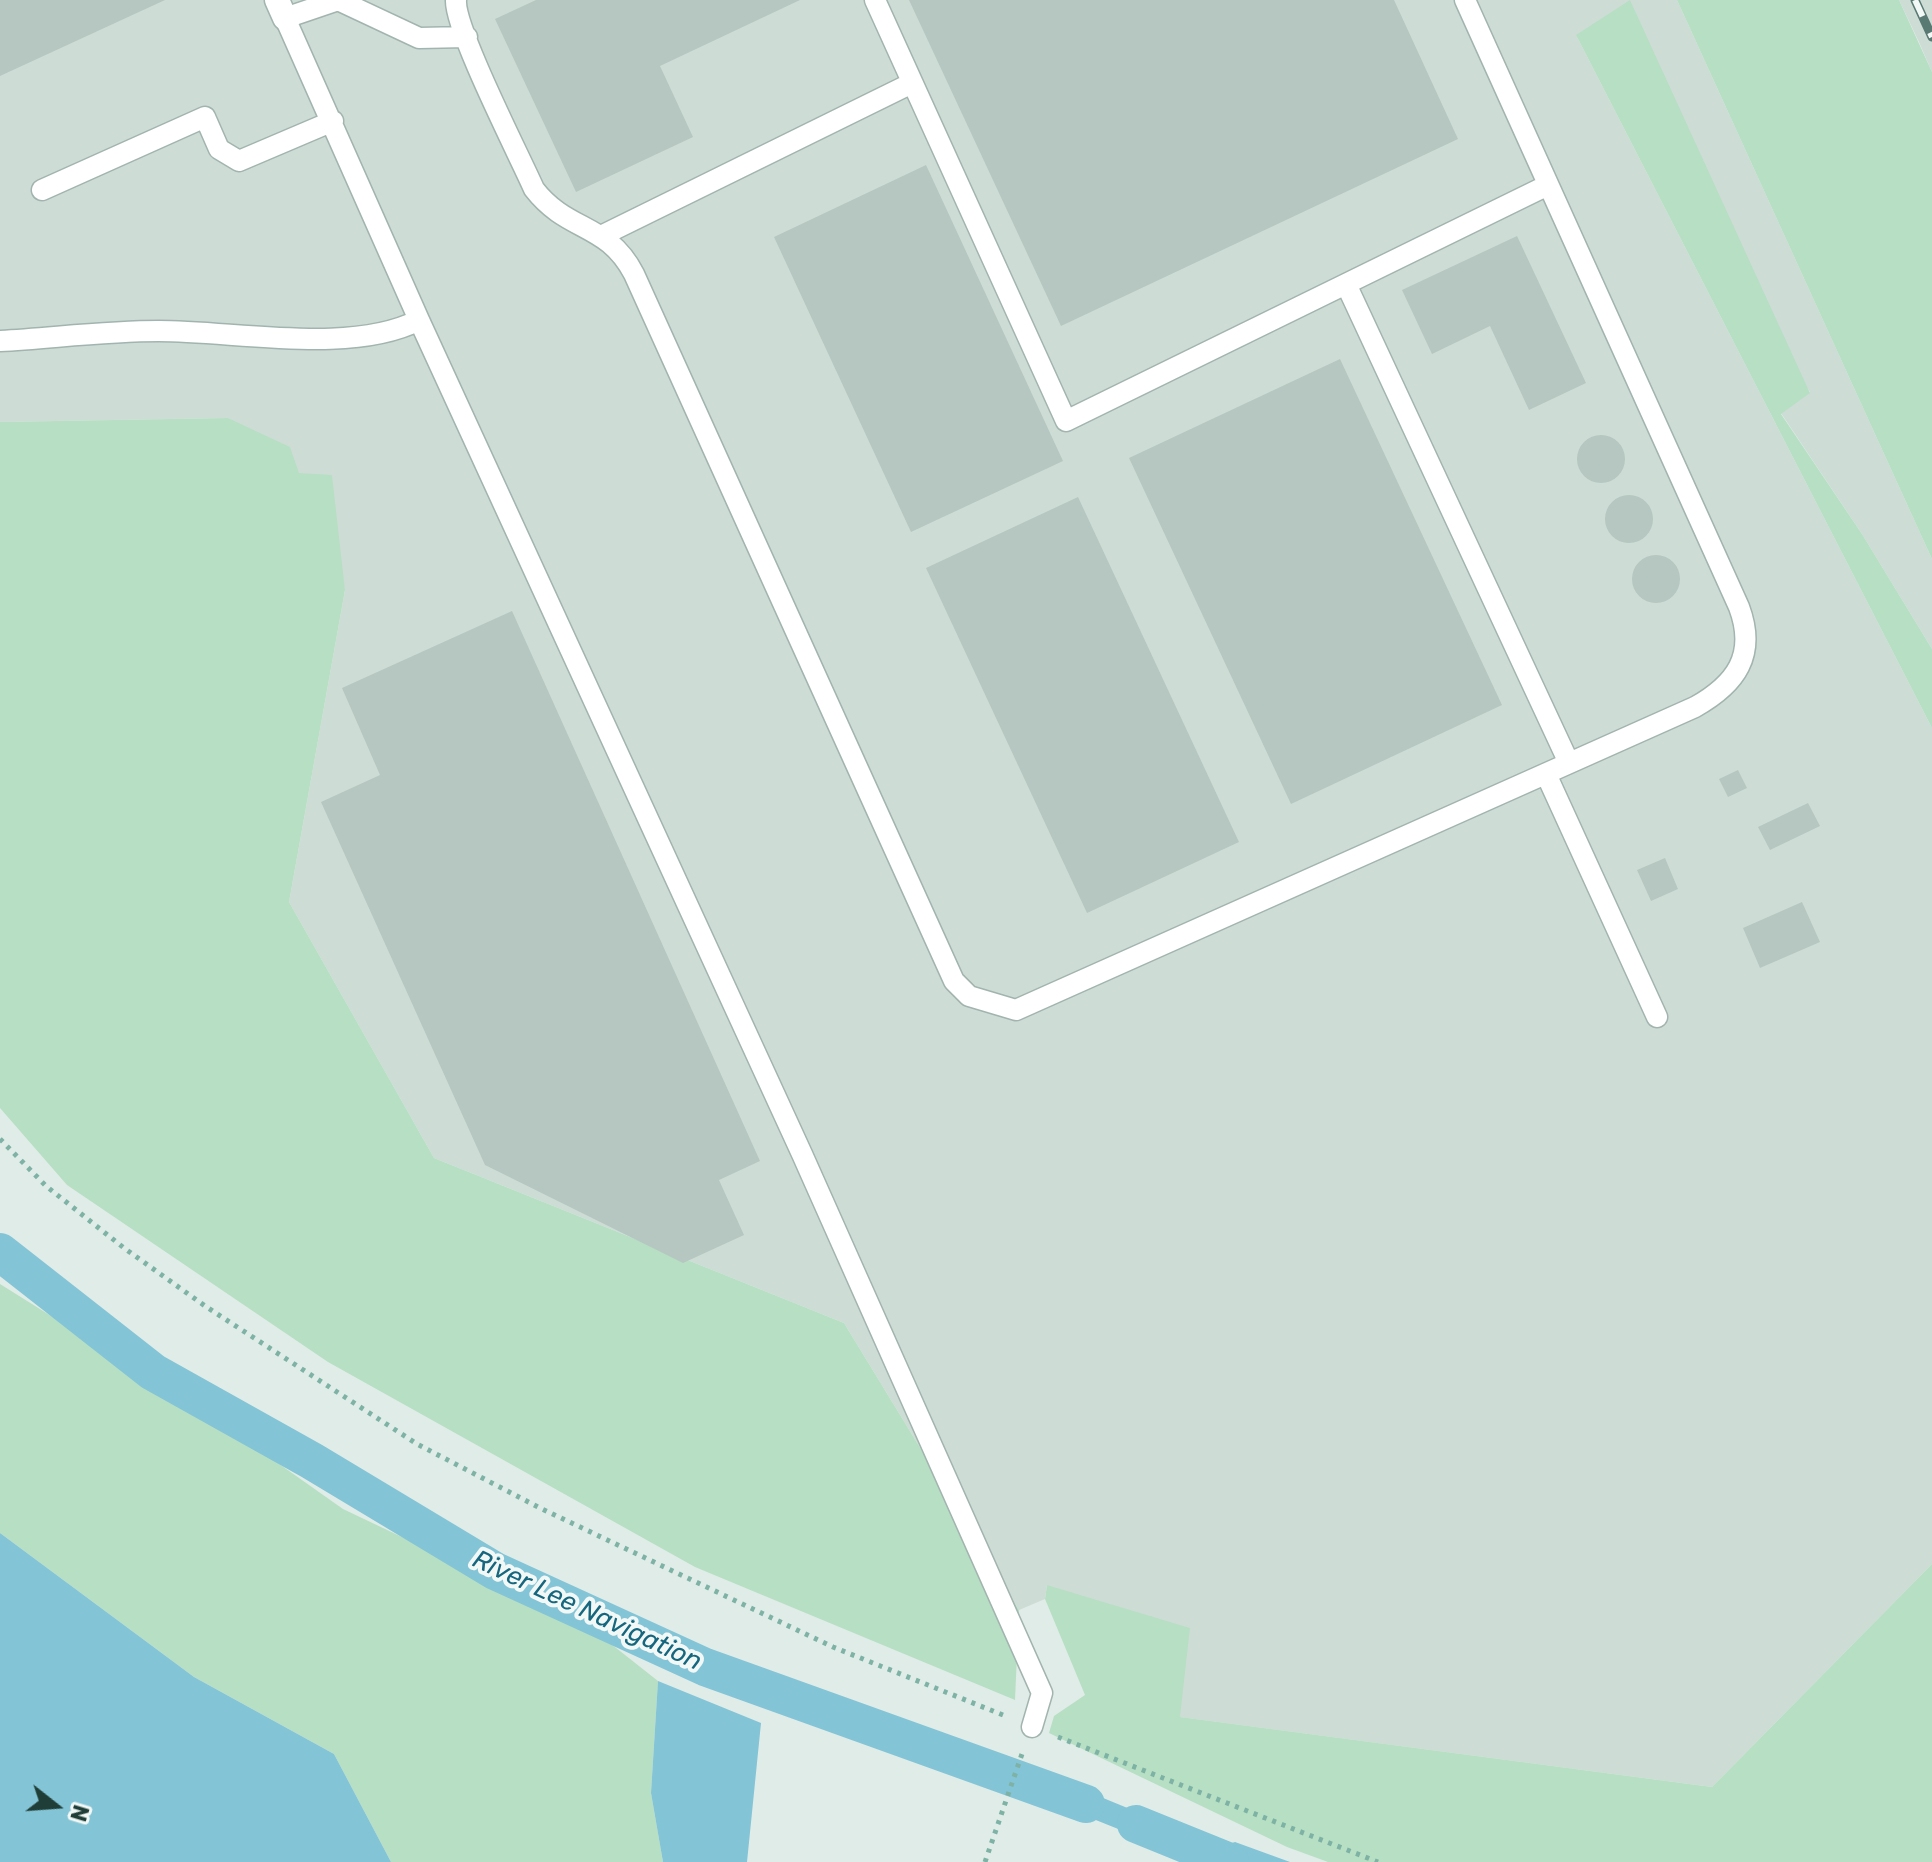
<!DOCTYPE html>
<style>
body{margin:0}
#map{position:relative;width:1932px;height:1862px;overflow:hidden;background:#e0ece7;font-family:Rubik,sans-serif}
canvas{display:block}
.north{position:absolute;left:16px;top:1766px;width:80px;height:80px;-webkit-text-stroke:6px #f1f8f5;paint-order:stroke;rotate:107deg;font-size:22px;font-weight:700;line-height:32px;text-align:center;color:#1f3e37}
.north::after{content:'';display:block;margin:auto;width:28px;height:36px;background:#1f3e37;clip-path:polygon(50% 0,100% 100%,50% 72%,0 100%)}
</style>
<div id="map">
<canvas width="1932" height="1862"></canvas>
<div class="north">N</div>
</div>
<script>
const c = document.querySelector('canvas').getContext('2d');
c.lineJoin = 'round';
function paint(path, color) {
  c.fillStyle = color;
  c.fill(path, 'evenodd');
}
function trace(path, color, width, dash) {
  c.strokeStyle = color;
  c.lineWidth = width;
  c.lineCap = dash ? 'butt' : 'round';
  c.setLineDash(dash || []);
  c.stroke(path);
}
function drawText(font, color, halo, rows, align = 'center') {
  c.font = font + ' Rubik,sans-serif';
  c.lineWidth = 8;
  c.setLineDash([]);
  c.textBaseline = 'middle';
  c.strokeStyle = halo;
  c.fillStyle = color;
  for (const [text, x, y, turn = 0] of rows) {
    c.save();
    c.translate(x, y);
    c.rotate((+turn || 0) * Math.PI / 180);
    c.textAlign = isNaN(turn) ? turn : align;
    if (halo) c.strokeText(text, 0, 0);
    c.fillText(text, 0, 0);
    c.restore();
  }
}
paint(new Path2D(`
 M0,0H1677L1932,559V649L1862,534L1781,413L1810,392L1576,35L1932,728V1564L1712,1787L1179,1717L1047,1585L1045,1599L1019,1610L844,1323L434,1158L289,902L345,590L298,473L228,418L0,422Z
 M1899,0H1932V72L1919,42Z`), '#cedcd6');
paint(new Path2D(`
 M1630,0L1810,393L1781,414L1862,534L1932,649V728L1576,35Z
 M1677,0H1899L1932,72V559Z
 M228,418L290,447L299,473L332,475L345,590L289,902L434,1158L844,1323L1019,1610L1015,1700L695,1567L328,1362L67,1185L0,1108V422Z
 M0,1284L214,1418L343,1509L587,1625L658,1681L651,1793L663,1862H391L334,1754L194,1677L0,1533Z
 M1932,1564V1862H1328L1287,1847L1049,1733L1054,1716L1085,1695L1045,1599L1047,1585L1190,1628L1180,1717L1712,1787Z`), '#b7dfc4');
paint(new Path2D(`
 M0,1533L194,1677L334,1754L391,1862H0Z
 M658,1681L761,1723L747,1862H663L651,1793Z
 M1047,1775L1186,1832L1178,1853L1036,1796Z
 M1235,1842L1290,1862H1202L1206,1852Z`), '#83c4d6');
trace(new Path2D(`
 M0,1252L153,1372L312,1461L495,1571L705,1667L1086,1804
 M1136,1824L1230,1862`), '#83c4d6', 38);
paint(new Path2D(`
 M0,0H165L0,76Z
 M536,0H800L660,66L693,137L576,192L495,19Z
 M909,0H1394L1458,139L1061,326Z
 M926,165L1063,461L911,532L774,237Z
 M1517,236L1586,383L1529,410L1490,326L1432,354L1402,290Z
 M1340,359L1502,705L1291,804L1129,458Z
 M1577 459a24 24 0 1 1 48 0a24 24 0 1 1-48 0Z
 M1605 519a24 24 0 1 1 48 0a24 24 0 1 1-48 0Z
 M1078,497L1239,842L1087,913L926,568Z
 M1632 579a24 24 0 1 1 48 0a24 24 0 1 1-48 0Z
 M512,611L760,1161L719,1180L744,1235L683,1263L485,1165L321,802L380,775L342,688Z
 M1738,770L1747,788L1728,797L1719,779Z
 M1808,803L1820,826L1770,850L1758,827Z
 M1665,858L1678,889L1651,901L1637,870Z
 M1802,902L1820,942L1760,968L1743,928Z`), '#b5c7c0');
const service = new Path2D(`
 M456,0C454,28 519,155 534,189C568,233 607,222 634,274L954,981L969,996L1016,1010L1695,707C1736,684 1757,655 1739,607L1465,0
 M875,0L1066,421L1548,185
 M467,37L419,38L338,0L285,18L419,320L802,1154L1042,1693L1032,1727
 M42,190L205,117L219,149L239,161L333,121
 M601,236L912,83
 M1346,284L1569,763
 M0,341C53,338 106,331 159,331C236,331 351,355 419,320
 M1546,774L1657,1017`);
const minor = new Path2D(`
 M277,0L285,18`);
trace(service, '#a2b4af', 23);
trace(minor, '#a2b4af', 27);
trace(new Path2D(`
 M0,1139L46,1186L124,1248L205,1306L417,1444L540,1508L833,1647L1008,1717
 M1058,1737L1378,1862
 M985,1862L1023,1751`), '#7eb2a5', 5, [4, 6]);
trace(service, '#fff', 20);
trace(minor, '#fff', 24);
const rail = new Path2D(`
 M1915,0L1932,37`);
trace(rail, '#597a73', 9);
trace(rail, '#f1f8f5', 6, [18]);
drawText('italic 26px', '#15667e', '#f1f8f5', [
 ["River Lee Navigation",587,1611,25]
]);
</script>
